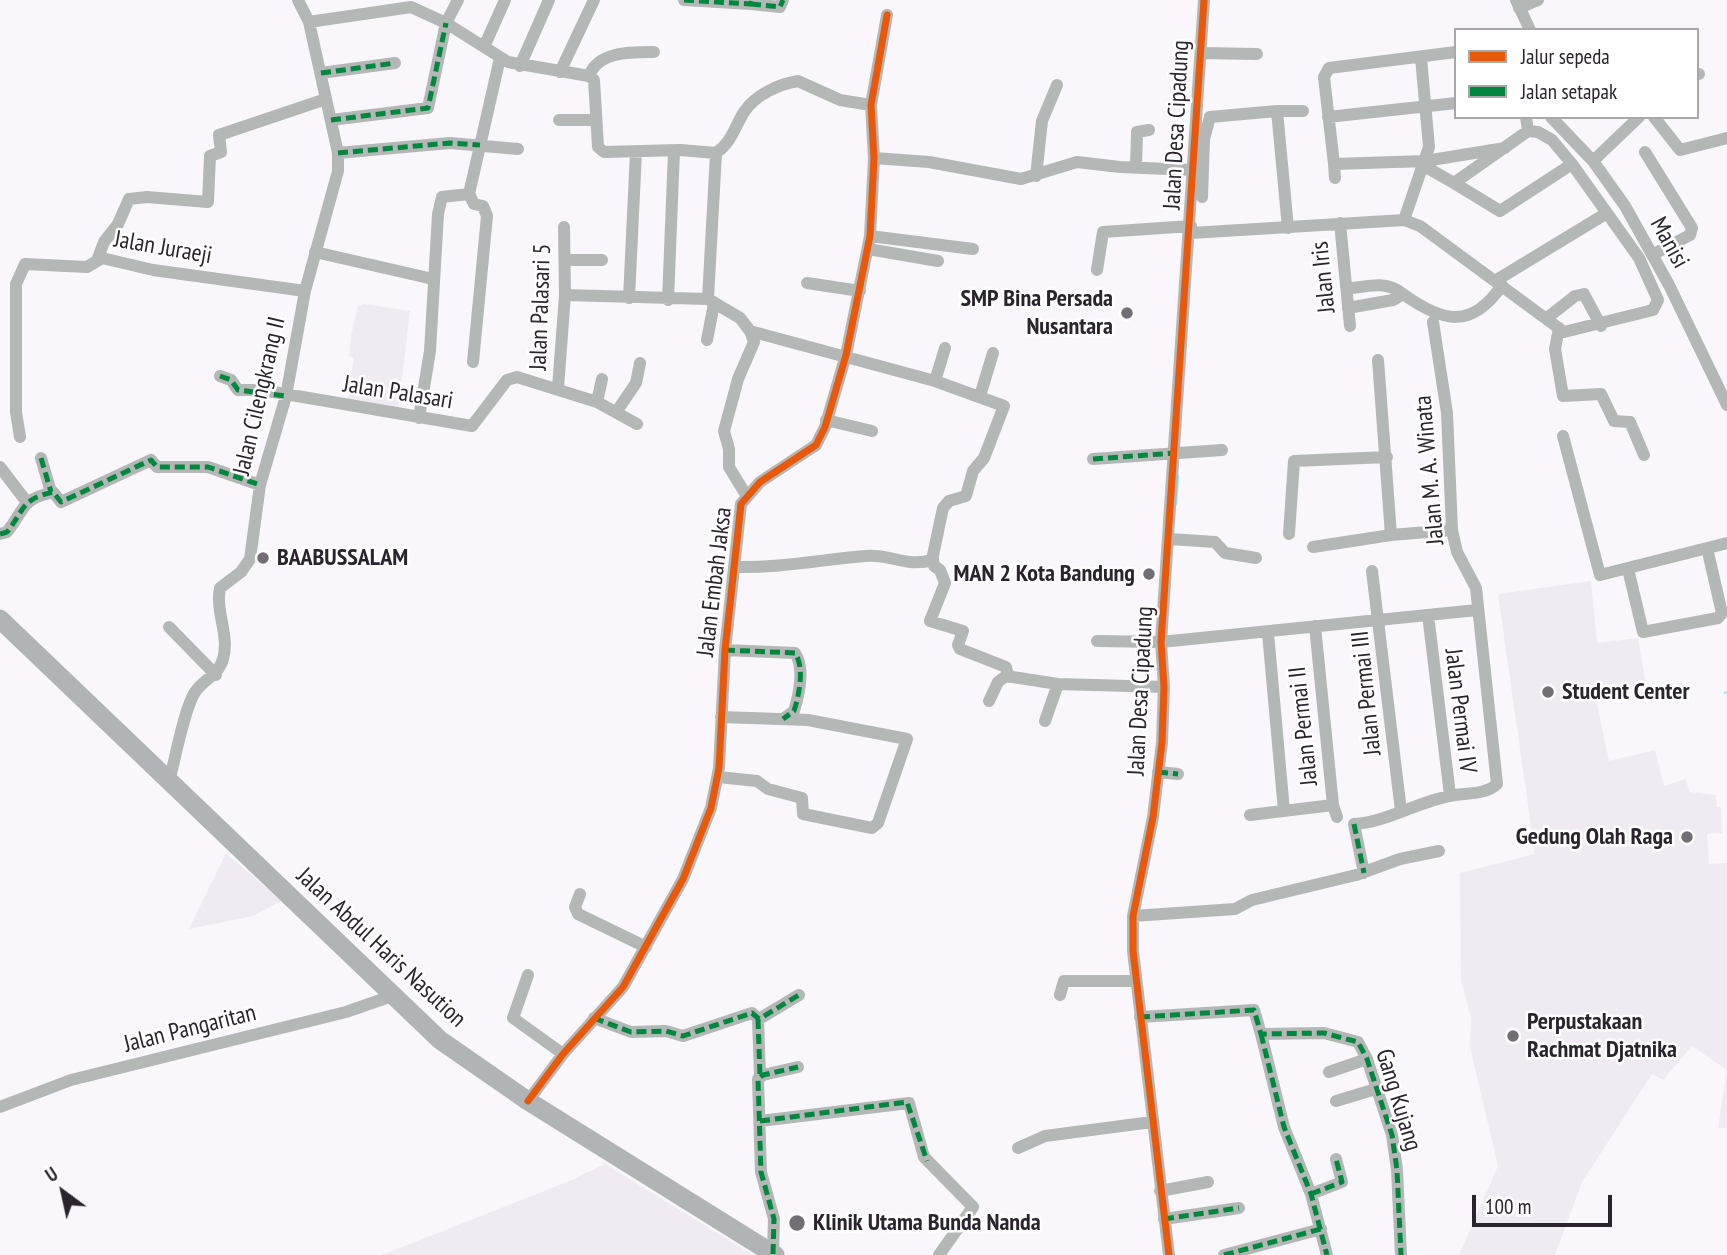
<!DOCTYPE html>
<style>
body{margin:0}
#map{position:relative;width:1727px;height:1255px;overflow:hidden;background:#f9f7fb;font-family:"PT Sans Narrow",sans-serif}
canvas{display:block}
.legend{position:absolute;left:1454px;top:28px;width:245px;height:91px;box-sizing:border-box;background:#fff;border:2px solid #aaa7ab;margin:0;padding:9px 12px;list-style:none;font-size:21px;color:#2b242e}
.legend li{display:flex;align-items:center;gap:14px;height:35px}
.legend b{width:35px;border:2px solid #aaa7ab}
.north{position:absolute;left:28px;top:1157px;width:70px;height:70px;-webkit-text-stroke:5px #fff;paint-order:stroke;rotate:327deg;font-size:19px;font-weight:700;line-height:28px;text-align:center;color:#2b242e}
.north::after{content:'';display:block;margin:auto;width:24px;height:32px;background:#2b242e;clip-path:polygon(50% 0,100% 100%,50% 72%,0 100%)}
.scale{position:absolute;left:1472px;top:1195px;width:140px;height:32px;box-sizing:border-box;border:4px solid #2b242e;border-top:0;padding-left:9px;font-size:21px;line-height:24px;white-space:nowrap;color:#2b242e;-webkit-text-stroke:5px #fff;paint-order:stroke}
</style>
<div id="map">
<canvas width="1727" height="1255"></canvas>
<ul class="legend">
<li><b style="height:9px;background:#e8590c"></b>Jalur sepeda</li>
<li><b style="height:9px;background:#00873e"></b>Jalan setapak</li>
</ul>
<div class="north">U</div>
<div class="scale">100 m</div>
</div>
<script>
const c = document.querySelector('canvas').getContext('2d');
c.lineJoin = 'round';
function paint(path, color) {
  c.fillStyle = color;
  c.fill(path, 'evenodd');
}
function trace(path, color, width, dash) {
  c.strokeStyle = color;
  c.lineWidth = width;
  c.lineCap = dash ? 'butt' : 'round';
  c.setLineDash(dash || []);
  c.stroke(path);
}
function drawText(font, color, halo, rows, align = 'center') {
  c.font = font + ' "PT Sans Narrow",sans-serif';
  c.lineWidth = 5;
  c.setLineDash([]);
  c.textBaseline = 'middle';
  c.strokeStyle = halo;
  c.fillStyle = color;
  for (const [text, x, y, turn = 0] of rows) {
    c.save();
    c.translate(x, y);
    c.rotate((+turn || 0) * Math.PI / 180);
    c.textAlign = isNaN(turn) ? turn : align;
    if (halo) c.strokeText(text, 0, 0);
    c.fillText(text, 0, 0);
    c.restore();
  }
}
paint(new Path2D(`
 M364,304L410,311L398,411L347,401L354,358L349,356L351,336L358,306Z
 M1591,581L1597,643L1638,638L1646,686L1596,699L1609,761L1655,750L1664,786L1685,779L1690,792L1716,795L1717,807H1721L1722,833L1707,834L1709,864L1727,863V1128H1718L1727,1070L1692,1046L1663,1080L1652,1074L1582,1182L1555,1255H1459L1498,1166L1470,1047L1471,1018L1461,980L1460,873L1535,854L1498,594Z
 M226,853L281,901L253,916L189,929Z
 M605,1164L753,1255H382L572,1180Z`), '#f0eaf3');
trace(new Path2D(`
 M1176,504L1178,476
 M1725,693L1727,692`), '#9aecfc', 2.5);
trace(new Path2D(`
 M684,0L751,4L752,0
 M1516,0L1530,30
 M751,4L780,7L783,0
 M1519,8L1538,0
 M309,22L411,7L446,23L508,62L589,76L594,80L598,147L604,152L680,150L716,153C732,142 734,128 744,112C755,95 779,84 798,81L840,100L871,105
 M484,47L505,0
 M1456,52L1329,68L1324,77L1334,164L1425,161L1505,148
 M1201,53L1257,54
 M520,66L549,0
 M560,72L594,0
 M321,73L395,63
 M1697,74H1699
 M589,76C598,51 631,52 654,52
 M1277,111L1288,228
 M1328,117L1456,103
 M1551,117L1593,161L1625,206L1669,285L1727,405
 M1654,117L1680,150L1727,138
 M331,120L428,108L446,23L458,0
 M559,120H596
 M1645,152L1692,228L1690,235L1652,255
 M338,153L450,143L518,149
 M874,158L929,162L1021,179L1077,162L1120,167L1193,170
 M1593,161L1639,117
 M1334,164L1335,178
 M1424,166L1454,183L1528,131
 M1136,168L1137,132L1149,130
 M1036,176L1042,121L1057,85
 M1454,183L1500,211L1572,164
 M469,194L474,204L483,206L487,216L473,362
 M1202,197L1204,139L1210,117L1277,111H1303
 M1404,220L1429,147L1421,58
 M1340,223L1350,326
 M1191,233L1404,220L1420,226L1564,332L1653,310L1658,300L1639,258L1572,164L1552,140L1538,132L1528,131L1526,117
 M870,236L973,249
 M868,249L938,261
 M315,252L433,279
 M98,258L104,242L118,224L129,199L147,197L208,202L210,156L221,152L219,135L326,99
 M565,260H602
 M1097,270L1103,232L1191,226
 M1495,281L1607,213
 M807,283L860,291
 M1347,289C1367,286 1387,280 1403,294
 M565,295L708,299L740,318L750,331L754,342L738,379L724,431L729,449V467L746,495
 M629,298L636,152
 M708,299L716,153
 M668,300L674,151
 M1348,308L1393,300L1403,294C1442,322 1472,330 1502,285
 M1547,318L1575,296L1584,294L1601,326
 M1559,328L1555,349L1563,396L1601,394L1614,421L1630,422L1644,455
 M707,340L714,304
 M1378,360L1391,535
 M220,376L231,380L238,390H262L472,426L507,380L517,377L597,402L637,424
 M935,381L945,348
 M558,388L565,295L564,227
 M980,396L993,353
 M597,402L602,379
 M617,411L636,383L640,363
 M419,418L430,351L438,214L442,197L469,194L500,58
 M826,420L872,431
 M1563,436L1600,575L1727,543
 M20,437L16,412V284L25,264L87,267L102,258L153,270L305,291
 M41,458L51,492
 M1093,459L1222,450
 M0,467L26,501
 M0,534L7,532C26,508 20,500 53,492L61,502L151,460L157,467H208L260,485
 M1289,534L1294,461L1387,457
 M1170,539L1215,542L1225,553L1256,558
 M1313,547L1391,535L1452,530
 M933,559L934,566L940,570L945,583L930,621L963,631L958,645L960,649L1006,667L1008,676
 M734,567C779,568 820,560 865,556C889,553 907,568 932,560L943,508L949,501L966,496L973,471L984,458L1004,406L935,381L750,331
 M1628,569L1643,632L1718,618L1722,613L1707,548
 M1372,571L1401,811
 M1428,615L1450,795
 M1315,626L1333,805L1337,817
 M169,627L216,675
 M1268,633L1284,811
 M1097,641L1161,642L1477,610
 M725,650L795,653C805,668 799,695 794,711L783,719
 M989,701L998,682L1006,676L1058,684L1164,687
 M1045,721L1058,684
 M1158,772L1178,774
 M718,777L757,781L768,789L802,798L803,814L872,828L878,823L907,739L808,720L721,717
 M169,782C175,760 184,709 195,692C204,679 218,676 223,659C230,636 215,612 220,588L241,572L250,559L260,485L286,396L305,291L338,171V153L309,22L298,0
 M1250,815L1333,805
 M1364,873L1354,824C1389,822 1420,800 1455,795C1468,793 1487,794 1497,784L1476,588L1457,552L1452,530L1447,413L1433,322
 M580,894L575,907L578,914L646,947
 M1133,916L1235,909L1252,900L1356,875L1400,859L1439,851
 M528,975L513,1018L563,1054
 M1060,995L1064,981H1136
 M1140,1017L1254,1010L1261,1034L1324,1033L1358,1042L1367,1059L1392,1135L1397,1170L1401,1255
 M594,1018L631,1032L666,1031L683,1036L752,1013L759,1019L799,995
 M758,1019L760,1076
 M1261,1034L1284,1127L1311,1194L1327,1255
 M1329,1072L1367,1059
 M528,1101L563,1054L623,987L683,879L711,808L719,768L725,650L741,504L760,482L816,445L825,427L846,355L870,236L874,158L871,105L887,15
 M1336,1101L1376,1089
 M0,1107L71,1080L346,1012L392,996
 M760,1121L909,1103L924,1157L973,1207L939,1255
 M1018,1148L1045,1136L1152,1122
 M1160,1191L1208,1182
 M1311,1194L1342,1182L1336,1159
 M1164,1219L1239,1208
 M773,1254L774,1219L761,1172L758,1079L763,1075L798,1067
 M1169,1255L1133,951V916L1153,817L1162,742L1164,687L1161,642L1204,0
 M1224,1255L1321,1229`), '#b3b7b5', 12);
trace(new Path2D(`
 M0,619L440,1040L528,1101L775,1255`), '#b1b4b4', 19);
trace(new Path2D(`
 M684,0L751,4L752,0
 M751,4L780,7L783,0
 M321,73L395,63
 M331,120L428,108L446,23
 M338,153L450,143L480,145
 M220,376L231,380L238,390L286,396
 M41,458L51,492
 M1093,459L1175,453
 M0,534L7,532C26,508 20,500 53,492L61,502L151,460L157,467H208L260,485
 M725,650L795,653C805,668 799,695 794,711L783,719
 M1158,772L1178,774
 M1354,824L1364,873
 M1140,1017L1254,1010L1261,1034L1324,1033L1358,1042L1367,1059L1392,1135L1397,1170L1401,1255
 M594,1018L631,1032L666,1031L683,1036L752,1013L759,1019L799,995
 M758,1019L760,1076
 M1261,1034L1284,1127L1311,1194L1327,1255
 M760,1121L907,1102L927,1161
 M1311,1194L1342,1182L1336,1159
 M1164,1219L1239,1208
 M773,1254L774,1219L761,1172L758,1079L763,1075L798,1067
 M1224,1255L1321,1229`), '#00873e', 5, [10, 5]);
trace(new Path2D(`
 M528,1101L563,1054L623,987L683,879L711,808L719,768L725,650L741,504L760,482L816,445L825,427L846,355L870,236L874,158L871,105L887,15
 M1169,1255L1133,951V916L1153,817L1162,742L1164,687L1161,642L1204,0`), '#e8590c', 7);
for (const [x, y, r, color] of [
 [1127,313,7,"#736e76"],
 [263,558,7,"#736e76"],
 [1149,574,7,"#736e76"],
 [1548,692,7,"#736e76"],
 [1687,837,7,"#736e76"],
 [1513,1036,7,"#736e76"],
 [797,1223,9,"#736e76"]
]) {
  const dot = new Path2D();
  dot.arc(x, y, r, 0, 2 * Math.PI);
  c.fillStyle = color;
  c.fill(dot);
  trace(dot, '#fff', 2.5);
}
drawText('24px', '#2b242e', '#fff', [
 ["Jalan Desa Cipadung",1177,125,-87],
 ["Manisi",1669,243,61],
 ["Jalan Juraeji",163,248,10],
 ["Jalan Iris",1324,277,-96],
 ["Jalan Palasari 5",541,307,-88],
 ["Jalan Palasari",398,393,9],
 ["Jalan Cilengkrang II",260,396,-77],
 ["Jalan M. A. Winata",1430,470,-95],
 ["Jalan Embah Jaksa",715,582,-83],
 ["Jalan Desa Cipadung",1141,691,-87],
 ["Jalan Permai III",1367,693,-96],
 ["Jalan Permai IV",1460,711,83],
 ["Jalan Permai II",1304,726,-96],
 ["Jalan Abdul Haris Nasution",381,948,43],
 ["Jalan Pangaritan",190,1029,-14],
 ["Gang Kujang",1398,1100,73]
]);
drawText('bold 24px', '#2b242e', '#fff', [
 ["SMP Bina Persada",1113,299,"right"],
 ["Nusantara",1113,327,"right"],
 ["BAABUSSALAM",277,558],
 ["MAN 2 Kota Bandung",1135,574,"right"],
 ["Student Center",1562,692],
 ["Gedung Olah Raga",1673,837,"right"],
 ["Perpustakaan",1527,1022],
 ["Rachmat Djatnika",1527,1050],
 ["Klinik Utama Bunda Nanda",813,1223]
], 'left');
</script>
